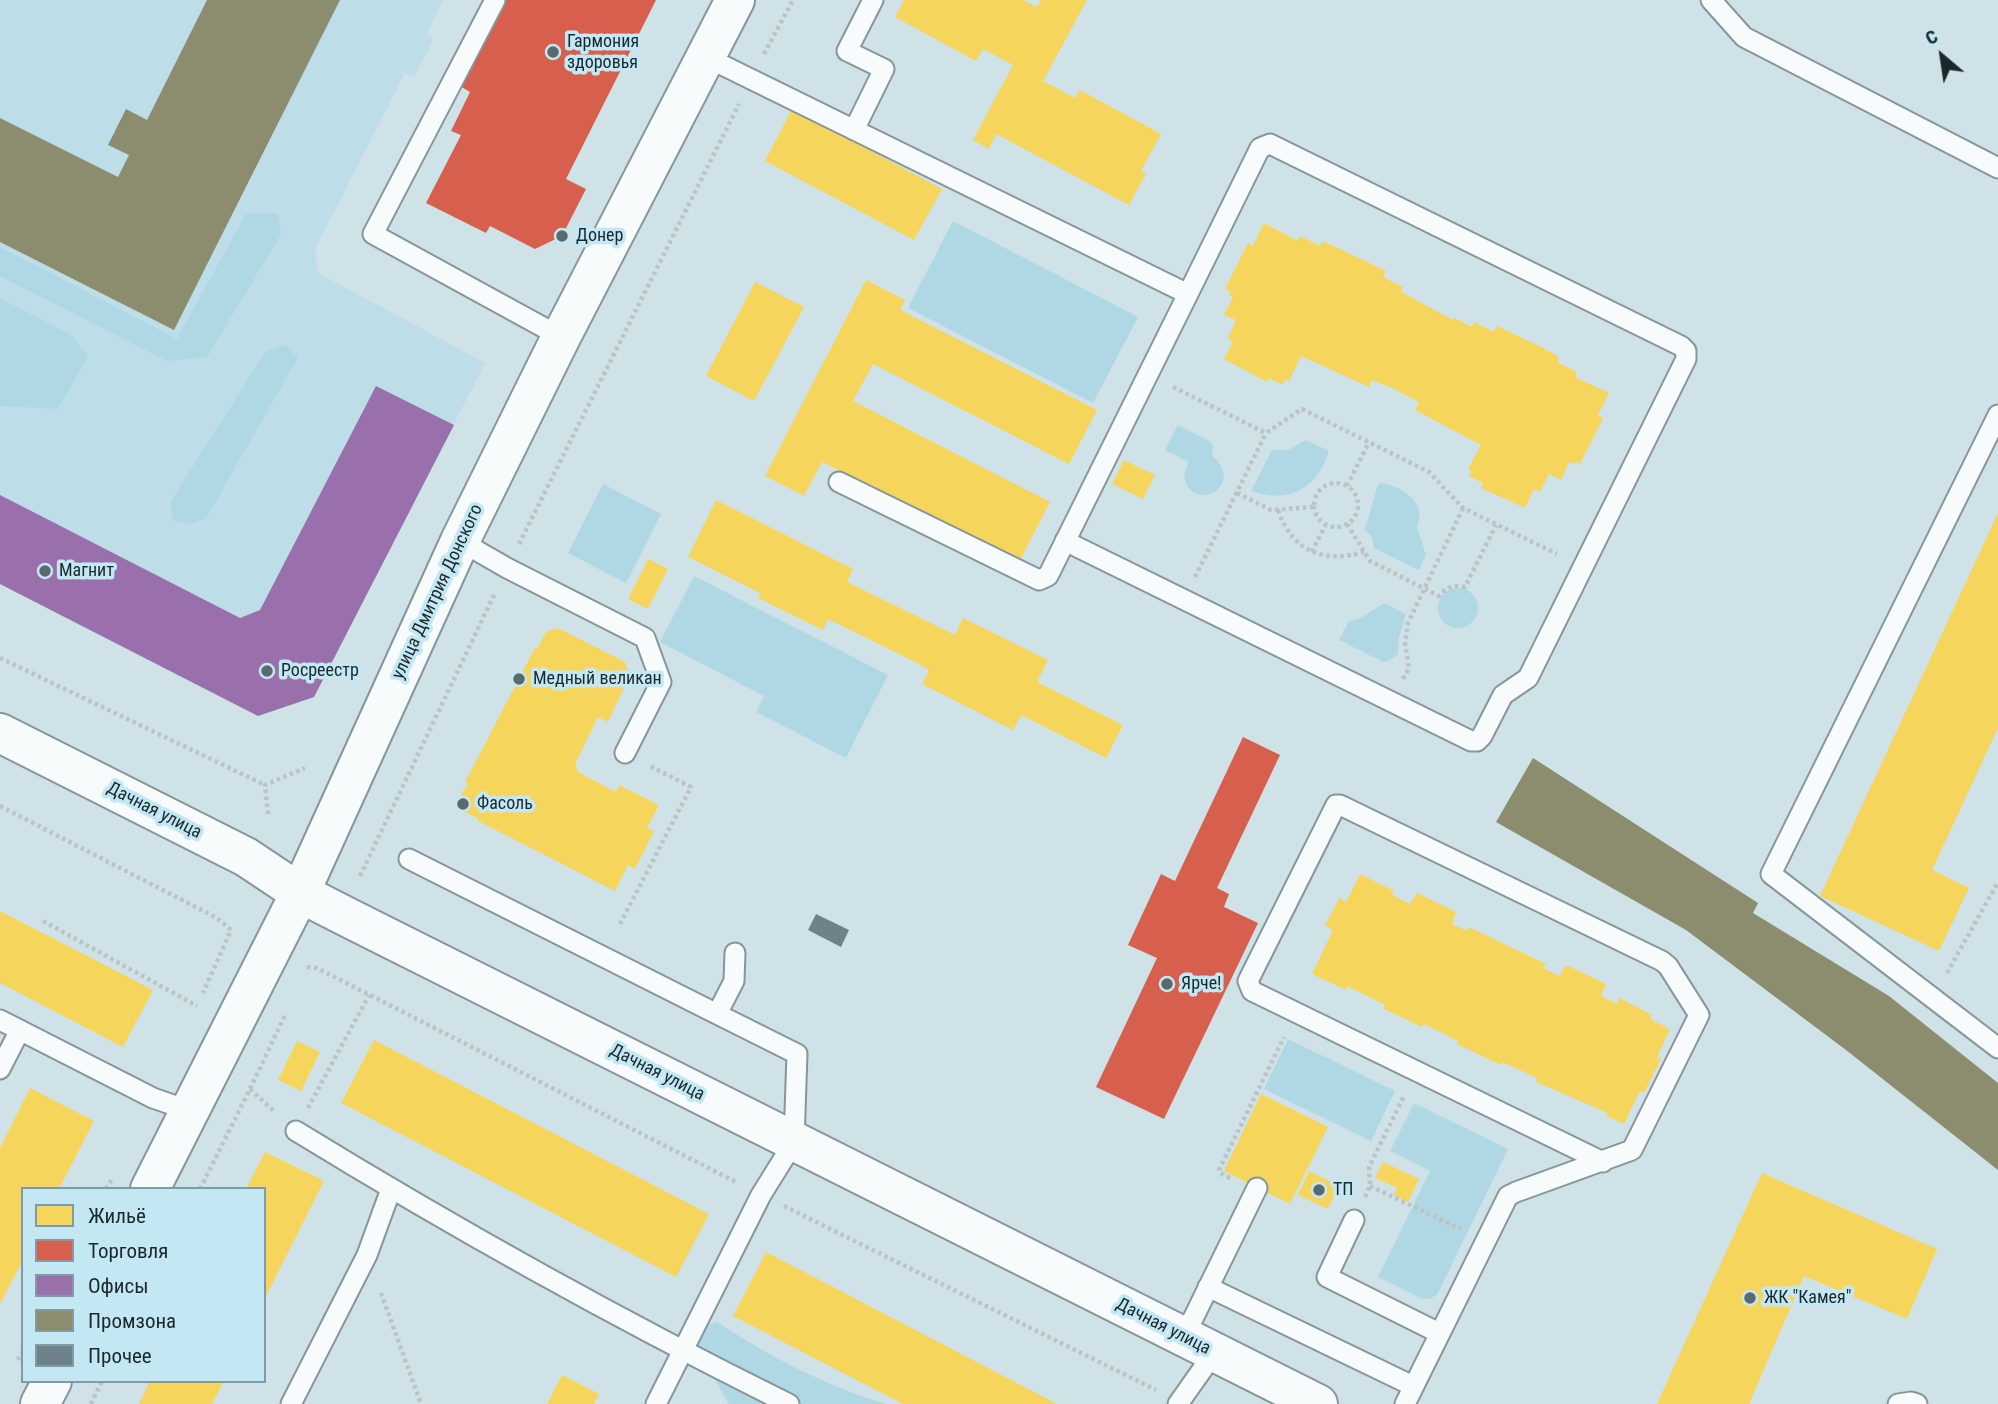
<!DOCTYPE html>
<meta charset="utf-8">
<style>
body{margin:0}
#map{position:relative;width:1998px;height:1404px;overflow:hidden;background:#cee2e8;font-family:"Roboto Condensed",sans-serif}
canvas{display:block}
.legend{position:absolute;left:21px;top:1187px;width:245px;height:196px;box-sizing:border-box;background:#c4e8f3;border:2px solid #809ba3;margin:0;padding:9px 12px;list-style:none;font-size:21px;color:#1a282c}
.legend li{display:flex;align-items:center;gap:14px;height:35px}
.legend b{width:35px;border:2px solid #809ba3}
.north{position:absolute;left:1907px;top:21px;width:70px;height:70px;-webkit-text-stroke:5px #c4e8f3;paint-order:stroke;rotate:331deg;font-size:19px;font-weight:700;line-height:28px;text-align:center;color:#1a282c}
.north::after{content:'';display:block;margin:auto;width:24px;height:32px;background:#1a282c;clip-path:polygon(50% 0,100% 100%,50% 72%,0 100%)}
</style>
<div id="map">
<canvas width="1998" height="1404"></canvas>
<ul class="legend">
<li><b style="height:19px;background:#f6d55c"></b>Жильё</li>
<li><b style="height:19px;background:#d6604d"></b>Торговля</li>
<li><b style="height:19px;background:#9970ab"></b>Офисы</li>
<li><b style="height:19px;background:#8c8c6e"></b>Промзона</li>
<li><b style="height:19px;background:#6d8389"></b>Прочее</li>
</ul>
<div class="north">С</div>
</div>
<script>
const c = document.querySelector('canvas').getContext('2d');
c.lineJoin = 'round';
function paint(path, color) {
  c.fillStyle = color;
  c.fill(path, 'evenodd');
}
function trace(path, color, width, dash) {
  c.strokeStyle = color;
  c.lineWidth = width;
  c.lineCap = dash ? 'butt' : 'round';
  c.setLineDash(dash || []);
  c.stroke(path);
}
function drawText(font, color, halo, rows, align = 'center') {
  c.font = font + ' "Roboto Condensed",sans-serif';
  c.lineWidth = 7;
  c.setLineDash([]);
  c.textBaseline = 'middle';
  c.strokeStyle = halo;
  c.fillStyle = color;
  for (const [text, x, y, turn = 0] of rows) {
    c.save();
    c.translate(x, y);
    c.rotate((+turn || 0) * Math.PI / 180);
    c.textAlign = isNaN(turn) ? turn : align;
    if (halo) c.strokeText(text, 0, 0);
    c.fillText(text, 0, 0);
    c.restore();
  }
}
paint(new Path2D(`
 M0,0H443L426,35L434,39L414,77L405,73L315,249L318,273L485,363L314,697L258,716L0,584Z`), '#bddde8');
paint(new Path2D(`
 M277,213L281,234L207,357L167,361L0,276V247L177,339L246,214Z
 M953,221L1138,317L1093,403L908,308Z
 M0,298L73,336L88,356L58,409L0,406Z
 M284,345L298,357L206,519L189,524L172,520L171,501L266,351Z
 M1178,425L1208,440L1213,446L1212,456C1246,483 1198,512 1186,483C1183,475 1185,468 1189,462L1165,450Z
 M1306,440L1329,451C1317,489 1289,504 1251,491L1272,450H1288Z
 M1379,483C1401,485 1428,502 1417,527L1426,555L1419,570L1374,548L1372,537L1364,529C1372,513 1372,498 1379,483Z
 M603,484L661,514L626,583L568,553Z
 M694,576L888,675L846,758L756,712L764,696L660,642Z
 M1438 608a20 20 0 1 1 40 0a20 20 0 1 1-40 0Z
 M1384,603L1406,614L1399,637L1398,654L1388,661L1383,662L1339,640L1349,621L1361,618Z
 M1288,1039L1395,1091L1371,1141L1264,1089Z
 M1414,1103L1508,1149L1437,1295L1429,1299H1422L1378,1277L1430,1171L1390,1151Z
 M717,1322C769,1356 827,1387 887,1404H729L695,1346L699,1327Z`), '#b0d8e4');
paint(new Path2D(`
 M904,0H1023L1037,7L1041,0H1087L1043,81L1075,98L1080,90L1161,134L1141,171L1146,174L1129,205L996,134L989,149L973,140L1013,65L983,49L976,61L895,17Z
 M792,109L942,189L914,240L765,161Z
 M1264,223L1298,241L1300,236L1320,246L1323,241L1386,271L1383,277L1403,287L1401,292L1453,320L1455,318L1472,327L1474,322L1494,332L1497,326L1541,347L1559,357L1557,362L1577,372L1575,377L1609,393L1598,415L1603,418L1580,464L1575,461L1574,464L1569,462L1561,480L1549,474L1540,492L1534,489L1525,508L1481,488L1483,483L1469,476L1472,471L1468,469L1481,445L1415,410L1419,402L1392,388L1372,380L1369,387L1301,356L1289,381L1286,379L1283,385L1269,378L1267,382L1224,359L1233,341L1228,338L1236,320L1224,315L1233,297L1229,295L1230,291L1225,289L1248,243L1253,246Z
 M866,280L905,300L900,310L1097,410L1069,464L873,364L853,401L1050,502L1019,562L822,462L804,496L765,476Z
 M755,282L804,307L754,401L706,376Z
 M1124,460L1155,475L1143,499L1112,484Z
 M716,500L853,569L847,582L955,635L963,618L1048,660L1037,682L1123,725L1106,758L1021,715L1013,730L922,684L929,670L919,664L828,619L823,630L758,598L760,593L688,557Z
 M1998,513V728L1932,870L1969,888L1939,951L1820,896Z
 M648,559L668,569L648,609L628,599Z
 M558,628L625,662L630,675L608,722L598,717L575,764L578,772L616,792L619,785L659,805L647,828L654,831L635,869L628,865L615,891L478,821L479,819L465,812L460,797L468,783L465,782L535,648L537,649L546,632Z
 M1360,874L1394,891L1392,895L1410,904L1417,893L1456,912L1452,924L1467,931L1469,927L1546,964L1543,968L1559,976L1566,965L1606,984L1601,996L1617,1004L1619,998L1652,1015L1650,1019L1670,1029L1657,1057L1661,1059L1644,1093L1640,1091L1624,1124L1606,1116L1608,1113L1536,1082L1537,1078L1502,1062L1501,1065L1457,1044L1458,1041L1424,1024L1422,1027L1384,1009L1385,1005L1347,986L1346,990L1312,974L1333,930L1325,926L1339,898L1346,902Z
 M0,911L153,990L123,1047L0,983Z
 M374,1040L709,1214L676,1277L341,1103Z
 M297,1041L320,1052L301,1091L278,1080Z
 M30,1088L94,1121L59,1189H23V1260L0,1304V1148Z
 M1261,1094L1328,1127L1290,1204L1224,1171Z
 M265,1152L324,1181L264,1300V1189H246Z
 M1383,1162L1419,1179L1408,1202L1394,1195L1397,1188L1375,1178Z
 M1309,1171L1339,1186L1328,1209L1298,1195Z
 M1762,1173L1937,1249L1907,1319L1804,1276L1749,1404H1657Z
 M766,1252L1057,1404H903L733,1316Z
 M562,1375L599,1394L594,1404H547Z
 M150,1381H224L212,1404H139Z`), '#f6d55c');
paint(new Path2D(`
 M504,0H656L566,179L586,189L562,236L535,249L490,226L486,233L426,203L461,135L451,131L470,92L460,86Z
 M1243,737L1280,755L1217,888L1229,894L1224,907L1258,923L1164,1119L1096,1087L1157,958L1128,945L1161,874L1175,881Z`), '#d6604d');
paint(new Path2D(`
 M376,386L454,425L314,697L258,716L0,584V495L240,618L260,610Z`), '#9970ab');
paint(new Path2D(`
 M207,0H340L174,330L0,242V118L118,177L129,155L108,145L126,109L147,120Z
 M1533,758L1758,903L1753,913L1889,996L1998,1083V1170L1846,1050L1686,930L1496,822Z`), '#8c8c6e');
paint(new Path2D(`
 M816,914L849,930L841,947L808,930Z`), '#6d8389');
const lane = new Path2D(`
 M495,0L373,234L561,337
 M1711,0L1744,37L1998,168
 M706,57L1188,294L1048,576L1039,580L839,482
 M854,130L884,69L847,51L873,0
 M1998,415L1771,874L1998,1048
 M460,541L507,568L645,638L661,682L625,753
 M1065,541L1471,741H1477L1482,736L1503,695L1528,678L1686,359V351L1681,346L1270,144L1260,148L1188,294
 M409,859L717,1014
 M0,1020L153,1098L190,1111
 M0,1069L20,1030
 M296,1131C456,1229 621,1321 789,1404
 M1354,1220L1327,1277L1439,1333
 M1208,1287L1413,1386
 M1184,1337L1257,1188
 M291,1404L367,1255L391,1189
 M656,1404L761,1195L794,1142L797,1054L717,1014L734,981L735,953
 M1178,1404L1214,1353
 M1405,1404L1508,1196L1516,1192L1632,1150L1699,1015L1668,966L1662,961L1340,805H1336L1248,981L1252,991L1603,1162
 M1898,1404L1911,1402L1917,1404`);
const secondary = new Path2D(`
 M0,733L246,857L300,893L349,918L1318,1404
 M150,1189L300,893L460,541L561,337L735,0
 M40,1404L52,1381`);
trace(lane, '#86969a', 23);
trace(secondary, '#86969a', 42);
trace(new Path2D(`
 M764,54L793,0
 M1173,387L1266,433L1302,409L1429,472L1463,508L1557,554
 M1314 505a22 22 0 1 1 44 0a22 22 0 1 1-44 0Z
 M1347,486L1369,442
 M1237,493L1271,510L1313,507
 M1278,510C1292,551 1323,564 1364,552
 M1347,524L1370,561L1439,596C1446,587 1454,585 1465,587L1496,525
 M519,544L739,104
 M1312,552L1325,526
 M1195,577L1266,433
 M0,658L265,785
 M1403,679L1409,668L1405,643L1408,623L1463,508
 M0,806L217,918L231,930L203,993
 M268,814L265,785L305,768
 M360,876L495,593
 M43,921L197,1006
 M620,924L691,787L650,766
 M307,967L317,968L736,1182
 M1947,973L1998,882
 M250,1089L275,1112
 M308,1108L369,995
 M1230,1178L1220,1173L1219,1170L1284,1037
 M1370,1186L1461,1229
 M106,1189L113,1177
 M200,1189L250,1089L286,1013
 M1365,1197L1370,1186L1369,1167L1404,1096
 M784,1206L1156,1390
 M381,1293L421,1404
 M18,1360L23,1351
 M91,1404L102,1381`), '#bcc3c5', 4.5, [3.5, 3.5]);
trace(lane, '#f8fbfc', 19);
trace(secondary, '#f8fbfc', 38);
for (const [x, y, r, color] of [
 [553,52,7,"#59696e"],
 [562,236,7,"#59696e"],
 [45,571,7,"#59696e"],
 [267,671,7,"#59696e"],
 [519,679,7,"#59696e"],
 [463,804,7,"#59696e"],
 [1167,984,7,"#59696e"],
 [1319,1190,7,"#59696e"],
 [1750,1298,7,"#59696e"]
]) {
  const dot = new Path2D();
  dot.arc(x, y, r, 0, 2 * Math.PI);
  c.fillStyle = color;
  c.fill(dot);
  trace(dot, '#c4e8f3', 2.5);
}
drawText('18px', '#1a282c', '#c4e8f3', [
 ["Гармония",567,42],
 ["здоровья",567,63],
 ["Донер",576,236],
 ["Магнит",59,571],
 ["Росреестр",281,671],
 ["Медный великан",533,679],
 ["Фасоль",477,804],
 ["Ярче!",1181,984],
 ["ТП",1333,1190],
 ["ЖК \"Камея\"",1764,1298]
], 'left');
drawText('18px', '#1a282c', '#c4e8f3', [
 ["улица Дмитрия Донского",438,592,-65],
 ["Дачная улица",154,811,27],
 ["Дачная улица",657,1073,27],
 ["Дачная улица",1163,1327,27]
]);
</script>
